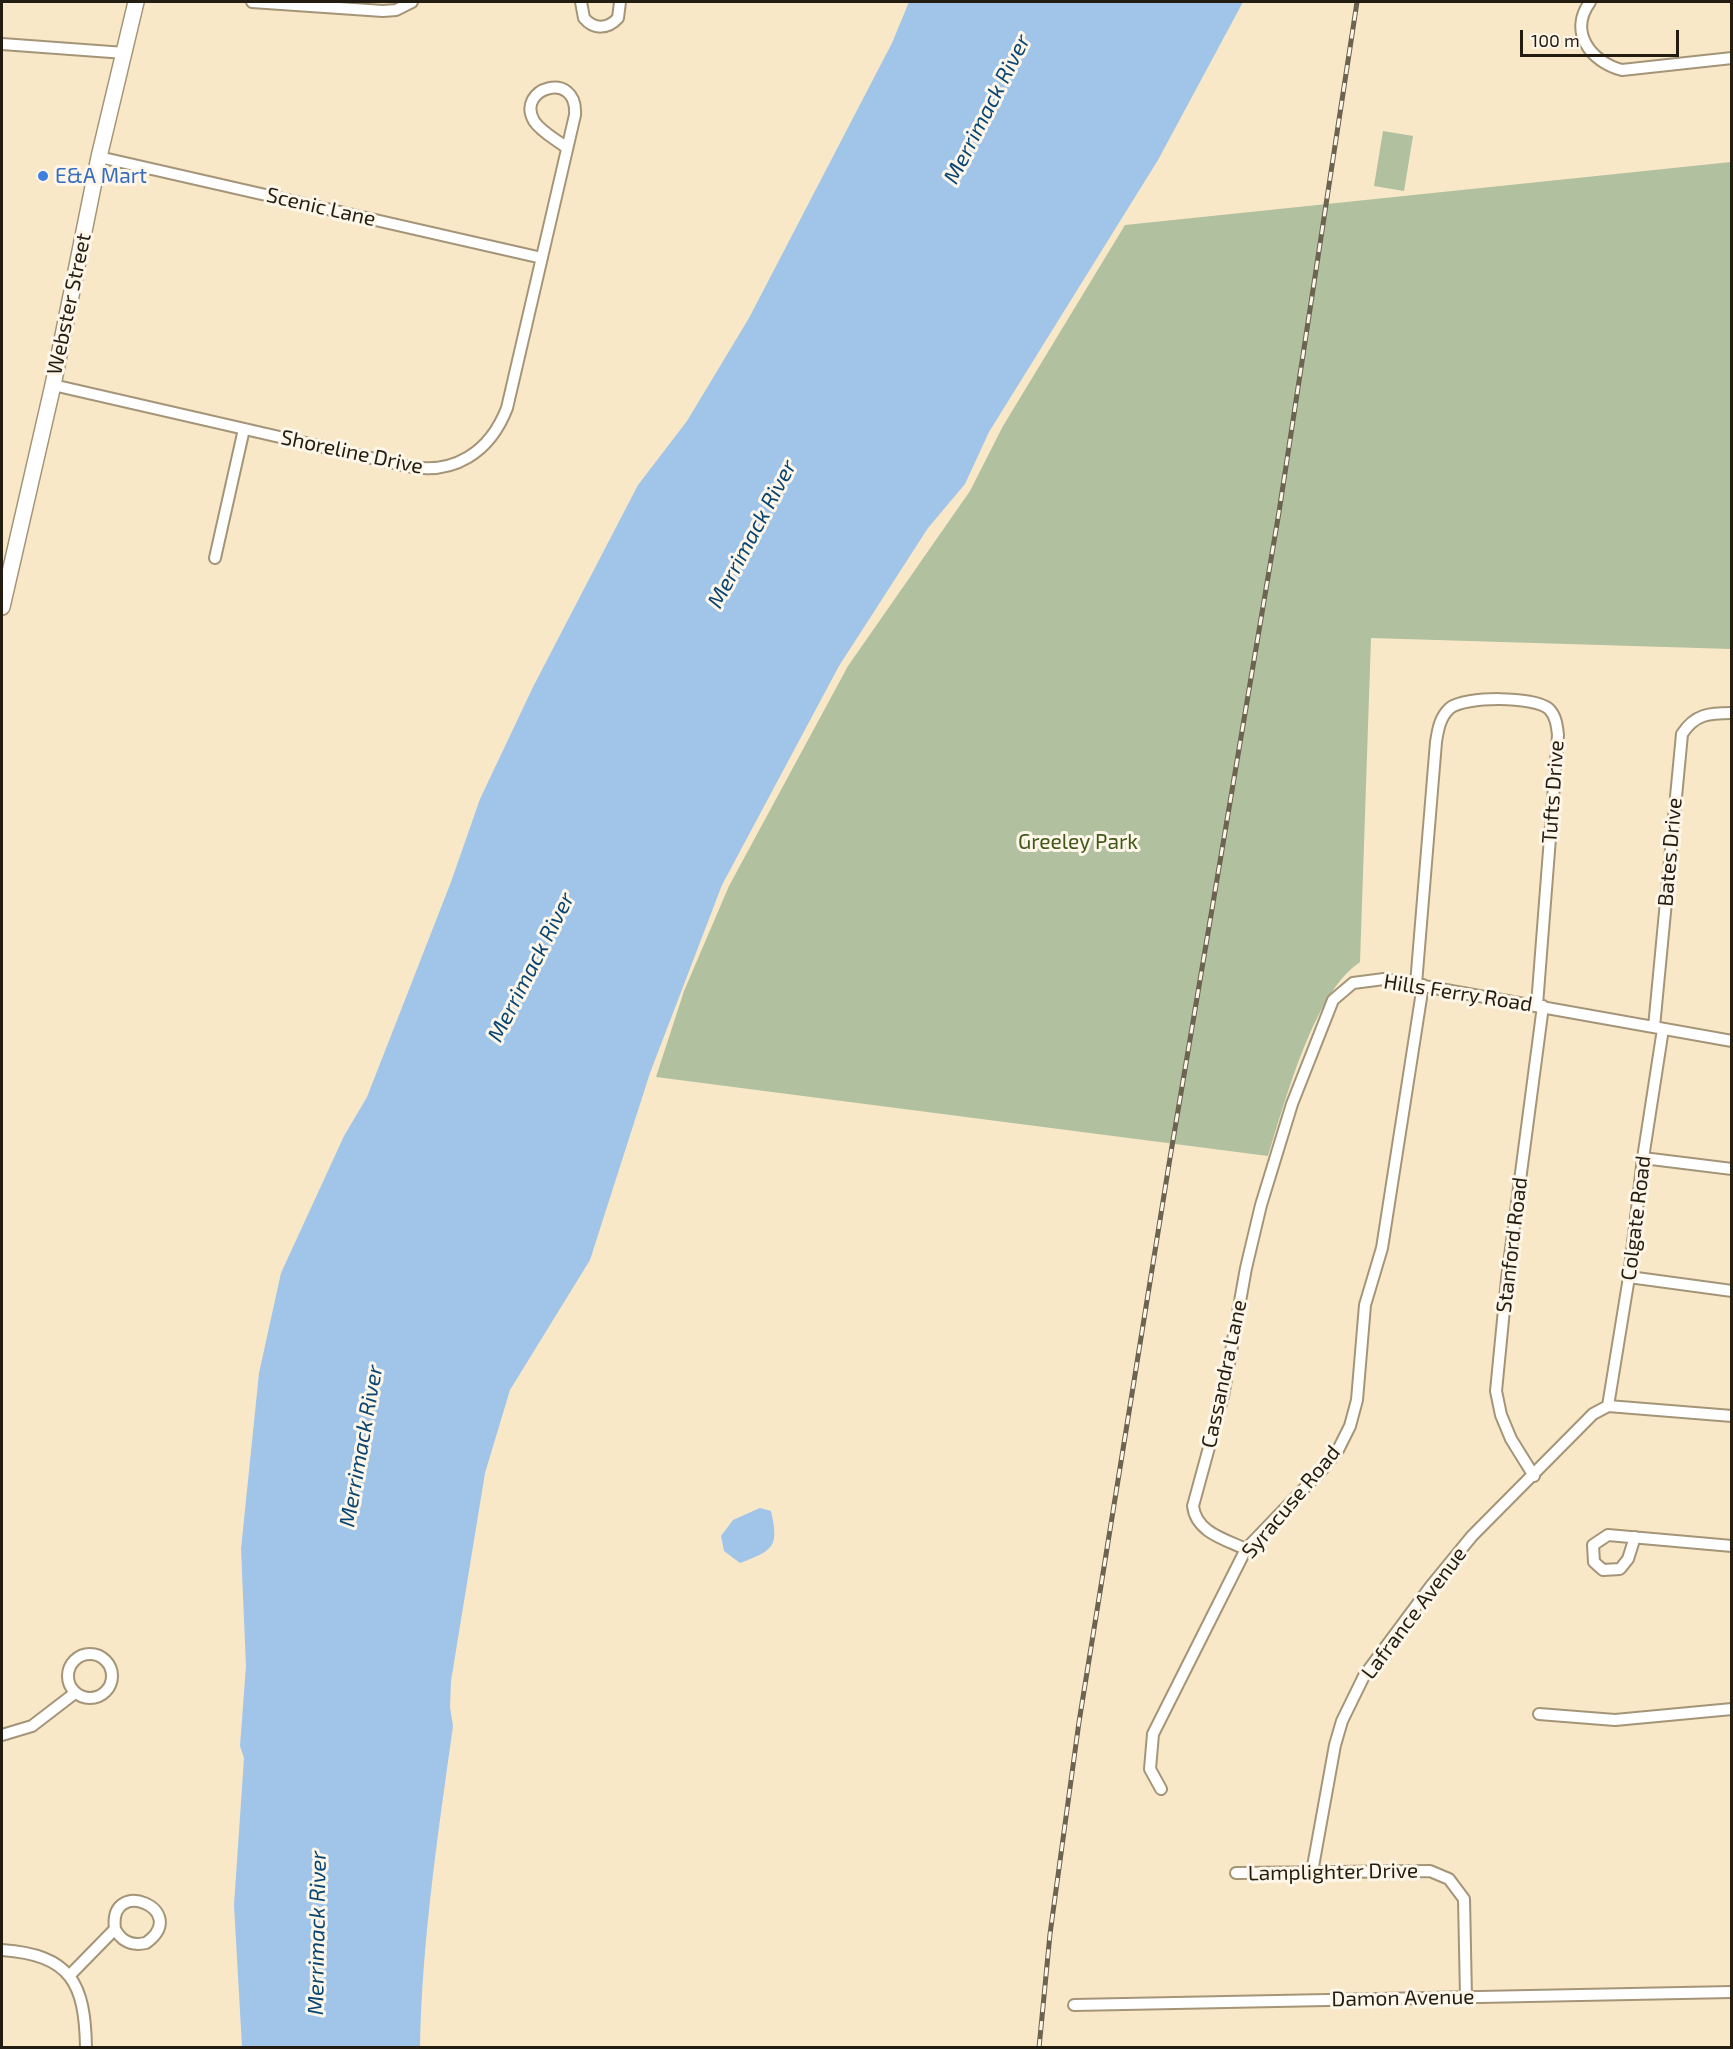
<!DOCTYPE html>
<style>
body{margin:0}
#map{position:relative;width:1733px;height:2049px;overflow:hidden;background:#f8e8c8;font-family:"Exo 2",sans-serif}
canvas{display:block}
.frame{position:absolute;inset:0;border:3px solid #231d11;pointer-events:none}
.scale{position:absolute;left:1520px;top:30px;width:159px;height:27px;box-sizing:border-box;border:3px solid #231d11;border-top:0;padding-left:8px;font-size:18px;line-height:21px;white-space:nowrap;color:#231d11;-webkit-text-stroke:4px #fdf6e9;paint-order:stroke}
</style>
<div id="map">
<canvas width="1733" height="2049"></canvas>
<div class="frame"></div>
<div class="scale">100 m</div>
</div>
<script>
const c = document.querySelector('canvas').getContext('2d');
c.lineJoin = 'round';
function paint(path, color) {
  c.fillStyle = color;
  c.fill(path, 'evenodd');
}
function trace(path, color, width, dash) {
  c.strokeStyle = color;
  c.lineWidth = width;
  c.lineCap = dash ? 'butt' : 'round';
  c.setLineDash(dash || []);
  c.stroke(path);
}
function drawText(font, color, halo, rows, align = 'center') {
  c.font = font + ' "Exo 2",sans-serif';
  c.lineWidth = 6;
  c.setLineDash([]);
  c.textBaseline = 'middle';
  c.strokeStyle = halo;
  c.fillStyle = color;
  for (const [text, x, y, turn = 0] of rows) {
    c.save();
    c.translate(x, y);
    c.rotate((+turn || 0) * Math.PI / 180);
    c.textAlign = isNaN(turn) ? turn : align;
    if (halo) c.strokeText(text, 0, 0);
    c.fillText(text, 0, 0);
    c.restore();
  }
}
paint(new Path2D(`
 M1383,131L1413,136L1404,191L1374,186Z
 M1731,162V649L1371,638L1360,962C1313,993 1285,1103 1268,1156L656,1077L684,991L729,886L848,666L970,491L1003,426L1125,225Z`), '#b1c09f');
paint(new Path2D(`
 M909,2H1243L1158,160L989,432L965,484L928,528L839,666L722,885L650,1073L590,1260L510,1390L485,1473L451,1681L450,1707L453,1726C438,1834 422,1939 420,2047H242L234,1905L244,1758L240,1746L246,1666L241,1549L259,1373L281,1273L344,1136L367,1097L451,882L480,799L533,687L638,485L687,421L749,318L892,43Z
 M760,1508L771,1511C779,1547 774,1550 740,1563L724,1551L721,1536L733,1520Z`), '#a0c5e9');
const street = new Path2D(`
 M252,2L383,11L396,10L412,2
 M581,2L584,18C594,30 608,29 618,18L620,2
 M1590,2C1568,32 1591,62 1622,70L1732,58
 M2,44L125,53
 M99,157L542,258
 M53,385L406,466C454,476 490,452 507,408L575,115C578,69 515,88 534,121C541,132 557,140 567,148
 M215,558L244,429
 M1416,984L1436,742C1438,729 1440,717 1450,708C1465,696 1534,696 1549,709C1556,716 1557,726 1558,735L1537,1005
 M1654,1027L1682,734C1695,714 1709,713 1732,713
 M1643,1158L1732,1169
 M1629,1277L1732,1291
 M1608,1406L1629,1277L1643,1158L1663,1029
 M1608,1406L1732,1416
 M1534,1476L1511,1439L1501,1415L1496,1391L1507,1279L1543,1006
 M1635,1537L1628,1559L1620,1569L1603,1570L1594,1562L1593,1545L1608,1535L1732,1546
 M1246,1549C1224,1539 1196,1532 1193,1506L1223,1396L1246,1268L1261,1205L1292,1104L1333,1000L1353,983L1384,979L1732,1041
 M68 1676a22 22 0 1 1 44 0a22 22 0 1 1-44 0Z
 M1539,1714L1615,1720L1732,1709
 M2,1735L32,1726L75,1693
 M1161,1789L1150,1769L1153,1734L1246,1549L1320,1472L1338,1450L1350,1426L1357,1400L1365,1305L1382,1248L1423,985
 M1312,1872L1335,1745L1342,1721L1364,1676L1431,1586L1472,1536L1593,1414L1608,1406
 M1236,1873L1430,1871L1449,1879L1464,1899L1466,1997
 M2,1950C71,1955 85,1983 86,2048
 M71,1974L115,1929C122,1942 132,1946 146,1943C192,1910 108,1875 115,1929
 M1074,2005L1732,1992`);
const secondary = new Path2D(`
 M2,607L53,385L99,157L136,2`);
trace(street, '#a59578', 14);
trace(secondary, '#a59578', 18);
trace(street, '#fff', 10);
trace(secondary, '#fff', 15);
const rail = new Path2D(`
 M1039,2048L1050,1934L1079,1722L1170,1158L1279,512L1357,2`);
trace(rail, '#6c6350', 5);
trace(rail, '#fdf6e9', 3, [9]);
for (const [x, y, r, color] of [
 [43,176,6,"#3f7fe0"]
]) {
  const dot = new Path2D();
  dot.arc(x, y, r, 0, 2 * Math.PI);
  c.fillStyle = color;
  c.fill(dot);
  trace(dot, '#fdf6e9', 2);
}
drawText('21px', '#366cbe', '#fdf6e9', [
 ["E&A Mart",55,176]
], 'left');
drawText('21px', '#231d11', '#fdf6e9', [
 ["Scenic Lane",321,207,13],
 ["Webster Street",69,304,-78],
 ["Shoreline Drive",352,452,12],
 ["Tufts Drive",1553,792,-86],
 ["Bates Drive",1670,852,-85],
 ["Hills Ferry Road",1458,993,9],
 ["Colgate Road",1636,1218,-83],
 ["Stanford Road",1512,1245,-83],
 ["Cassandra Lane",1224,1374,-78],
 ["Syracuse Road",1291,1502,-50],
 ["Lafrance Avenue",1414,1613,-53],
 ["Lamplighter Drive",1333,1872,-1],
 ["Damon Avenue",1403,1998,-1]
]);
drawText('21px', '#415818', '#fdf6e9', [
 ["Greeley Park",1078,842]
]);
drawText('italic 22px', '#094572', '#fdf6e9', [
 ["Merrimack River",987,109,-63],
 ["Merrimack River",752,534,-62],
 ["Merrimack River",531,967,-63],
 ["Merrimack River",361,1446,-80],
 ["Merrimack River",317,1933,-89]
]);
</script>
